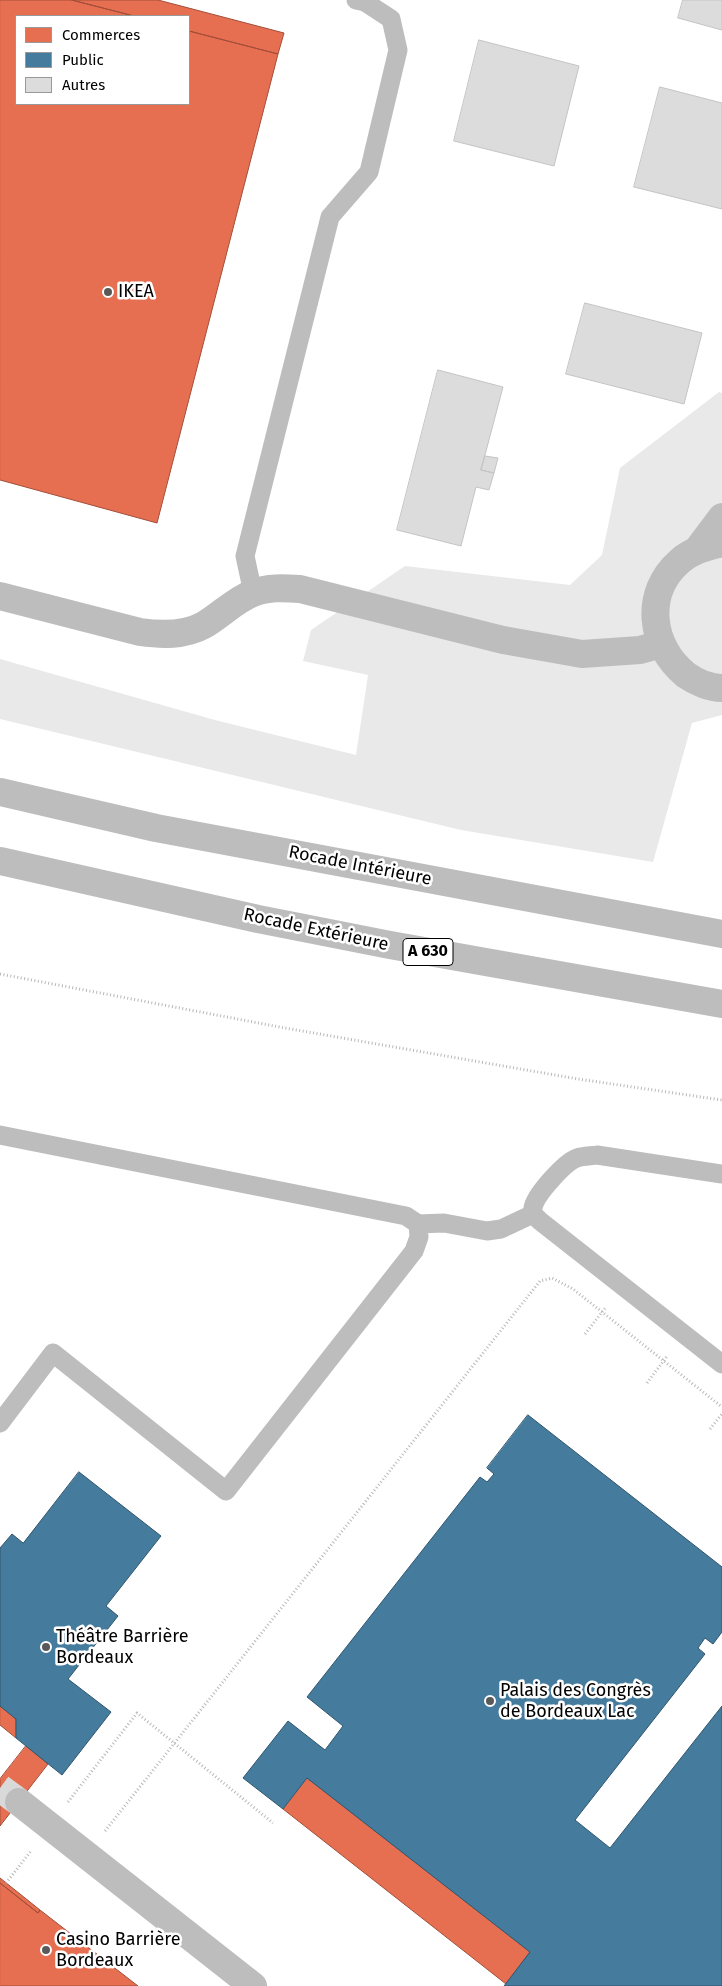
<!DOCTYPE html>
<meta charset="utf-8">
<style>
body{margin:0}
#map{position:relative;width:722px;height:1986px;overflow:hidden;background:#fff;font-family:"Fira Sans",sans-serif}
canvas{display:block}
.legend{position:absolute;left:15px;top:15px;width:175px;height:90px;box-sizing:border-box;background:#fff;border:1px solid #999;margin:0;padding:6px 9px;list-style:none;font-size:15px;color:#000}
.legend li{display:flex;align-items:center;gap:10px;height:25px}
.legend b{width:25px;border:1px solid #999}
</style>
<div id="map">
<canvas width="722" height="1986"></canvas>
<ul class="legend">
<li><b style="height:14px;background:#e76f51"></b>Commerces</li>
<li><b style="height:14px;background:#457b9d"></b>Public</li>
<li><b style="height:14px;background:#dcdcdc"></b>Autres</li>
</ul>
</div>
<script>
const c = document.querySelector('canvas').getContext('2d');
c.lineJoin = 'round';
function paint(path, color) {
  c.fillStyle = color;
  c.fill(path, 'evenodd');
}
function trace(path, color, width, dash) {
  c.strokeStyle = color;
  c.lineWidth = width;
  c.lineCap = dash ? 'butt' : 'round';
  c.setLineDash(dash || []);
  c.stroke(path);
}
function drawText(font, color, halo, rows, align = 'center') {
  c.font = font + ' "Fira Sans",sans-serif';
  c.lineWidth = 5;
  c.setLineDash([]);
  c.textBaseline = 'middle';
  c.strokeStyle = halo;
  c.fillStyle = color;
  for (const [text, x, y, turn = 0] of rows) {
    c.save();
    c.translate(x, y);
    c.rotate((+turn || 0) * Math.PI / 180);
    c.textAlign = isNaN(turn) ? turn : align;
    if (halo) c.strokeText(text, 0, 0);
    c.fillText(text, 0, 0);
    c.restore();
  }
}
paint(new Path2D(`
 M719,392L722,393V715L692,723L653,862L461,830L0,719V659L215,720L356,755L368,675L303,661L311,630L405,566L570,585L602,555L620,468Z`), '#e9e9e9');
const shops = new Path2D(`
 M0,0H72L134,16H16V104H189V31L278,54L157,523L0,480Z
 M72,0H158L284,33L278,54L189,31V16H134Z
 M0,1706L16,1719V1738L0,1725Z
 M26,1746L48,1764L0,1826V1779Z
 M307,1778L530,1952L506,1984L283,1809Z
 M0,1878L40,1910L38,1913L0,1883Z
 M0,1883L38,1913L40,1910L138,1986H0Z`);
paint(shops, '#e76f51');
trace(shops, '#a24e39', 1);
const public = new Path2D(`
 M528,1415L722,1567V1632L713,1644L705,1638L698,1648L705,1654L575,1820L610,1848L722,1706V1986H504L530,1952L307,1778L283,1809L243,1778L288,1721L325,1750L343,1726L307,1697L480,1477L487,1482L494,1474L487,1468Z
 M79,1472L161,1536L106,1606L118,1616L68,1679L111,1712L62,1775L16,1738V1719L0,1706V1548L12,1534L23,1543Z`);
paint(public, '#457b9d');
trace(public, '#30566e', 1);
const building = new Path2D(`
 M683,0H722V30L678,18Z
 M479,40L579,66L554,166L454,141Z
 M660,87L722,103V209L634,187Z
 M585,303L702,333L684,404L566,374Z
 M438,370L503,387L481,470L494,473L489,490L476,487L461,546L397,530Z
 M485,456L498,458L494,473L481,470Z`);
paint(building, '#dcdcdc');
trace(building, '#c4c4c4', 1);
trace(new Path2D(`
 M0,1788L19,1802`), '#d9d9d9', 28, [28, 14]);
trace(new Path2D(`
 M0,974L285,1028L578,1079L722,1100
 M585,1334L606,1307
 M647,1383L668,1355
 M710,1429L722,1414
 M68,1802L137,1713L273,1823
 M105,1831L540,1281L552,1278L573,1289L722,1407
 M6,1883L31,1851`), '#b8b8b8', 3, [1, 2.5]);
trace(new Path2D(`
 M253,593L245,556L330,217L369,172L398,50L391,19L365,2L356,0
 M0,1135L406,1216L418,1224L419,1237L414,1251L226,1491L53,1353L0,1423
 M722,1174L597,1155C591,1156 583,1156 577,1158C565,1162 535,1195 533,1208C532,1214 536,1217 540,1221L722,1364
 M418,1224L444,1223L487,1231L501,1229L533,1214`), '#bdbdbd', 19);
trace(new Path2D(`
 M19,1802L253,1986`), '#bdbdbd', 28);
trace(new Path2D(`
 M722,543C707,547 692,550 680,561C643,593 650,646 686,675C696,682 710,688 722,688
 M698,549L722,517
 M0,596L140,632C161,635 184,636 204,625C221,615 235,600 253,593C268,587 284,588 300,589L503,640L582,654L640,650L661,644`), '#bdbdbd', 28);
trace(new Path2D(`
 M0,792L156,828L722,934
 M0,861L258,919L390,945L722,1004`), '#bdbdbd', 28);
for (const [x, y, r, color] of [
 [108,292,5,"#595959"],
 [46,1647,5,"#595959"],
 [490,1701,5,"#595959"],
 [46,1950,5,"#595959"]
]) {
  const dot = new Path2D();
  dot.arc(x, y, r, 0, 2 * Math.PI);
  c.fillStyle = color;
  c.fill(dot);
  trace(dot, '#fff', 2);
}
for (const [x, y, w] of [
 [428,952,50]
]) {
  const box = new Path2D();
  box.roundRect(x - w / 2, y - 13.5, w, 27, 4);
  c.fillStyle = '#fff';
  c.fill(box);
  trace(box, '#000', 1);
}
drawText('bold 16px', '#000', null, [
 ["A 630",428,952]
]);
drawText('18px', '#000', '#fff', [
 ["IKEA",118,292],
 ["Théâtre Barrière",56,1637],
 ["Bordeaux",56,1658],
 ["Palais des Congrès",500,1691],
 ["de Bordeaux Lac",500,1712],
 ["Casino Barrière",56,1940],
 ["Bordeaux",56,1961]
], 'left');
drawText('18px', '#000', '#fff', [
 ["Rocade Intérieure",360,866,11],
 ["Rocade Extérieure",316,930,12]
]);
</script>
